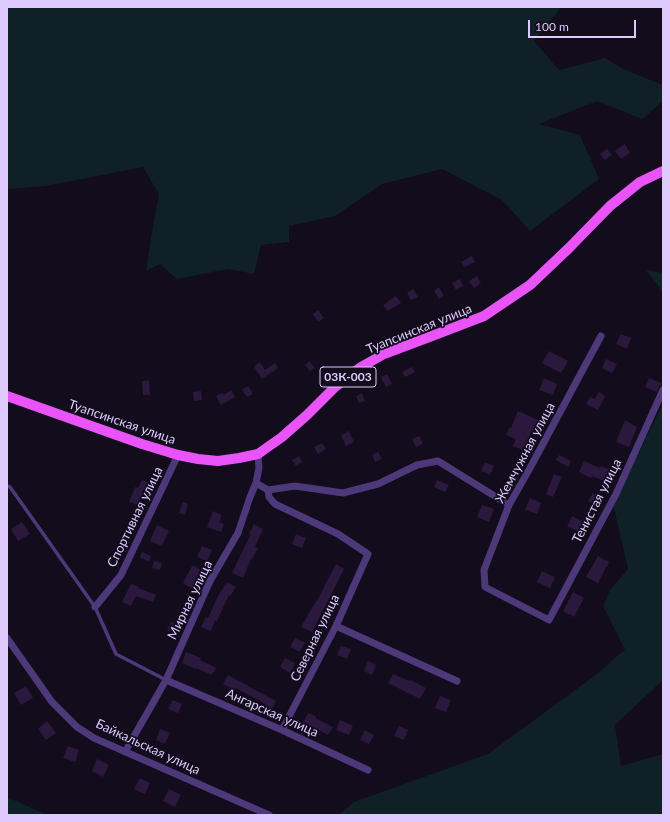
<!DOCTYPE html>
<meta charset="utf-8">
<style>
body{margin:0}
#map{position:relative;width:670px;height:822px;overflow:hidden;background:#130c1c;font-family:Lato,sans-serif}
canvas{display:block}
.frame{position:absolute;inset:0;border:8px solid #ddc9fd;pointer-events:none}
.scale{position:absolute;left:528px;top:20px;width:108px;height:18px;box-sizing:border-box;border:2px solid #ddc9fd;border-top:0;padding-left:5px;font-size:12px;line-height:14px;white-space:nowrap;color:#ddc9fd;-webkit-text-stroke:3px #130c1c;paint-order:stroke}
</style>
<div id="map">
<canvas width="670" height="822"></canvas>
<div class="frame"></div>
<div class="scale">100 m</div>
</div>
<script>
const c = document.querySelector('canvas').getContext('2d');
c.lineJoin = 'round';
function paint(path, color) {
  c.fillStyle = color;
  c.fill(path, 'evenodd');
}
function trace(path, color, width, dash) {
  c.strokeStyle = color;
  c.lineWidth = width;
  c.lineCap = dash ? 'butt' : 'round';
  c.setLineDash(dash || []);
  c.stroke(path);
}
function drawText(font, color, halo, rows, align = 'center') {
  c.font = font + ' Lato,sans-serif';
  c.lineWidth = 3.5;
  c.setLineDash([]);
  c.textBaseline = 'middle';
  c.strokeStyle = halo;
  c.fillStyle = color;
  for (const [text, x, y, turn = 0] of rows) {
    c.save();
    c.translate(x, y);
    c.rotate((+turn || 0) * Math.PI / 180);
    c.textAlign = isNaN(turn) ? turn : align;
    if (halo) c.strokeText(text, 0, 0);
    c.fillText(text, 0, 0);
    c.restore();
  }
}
paint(new Path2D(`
 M7,7H558L560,9L534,41L559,70L605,58L623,69L663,85V101L642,119L597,101L539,124L580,135L599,179L530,231L502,200L442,169L382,184L335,216L289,226V242L261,245L254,274L228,269L177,279L160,264L146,271L152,232L159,194L143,167L46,186L7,189Z
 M646,270L663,273V292Z
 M663,404V680L615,725L621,766L663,754L662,780L663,781V815H339L354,802L488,754L597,674L616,657L625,650L603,606L610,590L628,569L613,504Z
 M7,797L47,815H7Z`), '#0f2026');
paint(new Path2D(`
 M625,144L630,153L621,159L615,151Z
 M607,149L612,155L605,160L600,154Z
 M472,256L475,262L464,267L461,262Z
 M477,276L481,283L474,288L469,281Z
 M460,279L463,286L456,290L452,283Z
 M439,287L444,296L439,299L434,291Z
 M413,289L418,297L411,300L407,293Z
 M396,296L401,303L388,311L383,305Z
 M318,310L324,318L318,322L313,314Z
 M621,334L631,338L627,349L616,344Z
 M549,351L568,361L561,373L542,363Z
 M606,359L617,364L612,373L602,368Z
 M309,361L315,368L310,371L305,365Z
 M260,362L265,370L275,363L278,368L262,379L254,367Z
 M412,367L415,372L405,377L402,372Z
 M387,374L392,384L386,387L381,377Z
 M544,378L557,384L553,395L539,390Z
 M649,378L661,383L657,392L645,387Z
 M149,380L150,395H143L142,381Z
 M248,386L253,394L247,397L242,390Z
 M231,390L235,397L221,405L216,396L222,393L224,395Z
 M201,391L202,400L194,401L193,392Z
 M599,392L605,396L598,410L586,404L590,397L595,399Z
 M362,393L365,401L359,403L356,396Z
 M518,411L538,420L532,432H531L523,450L513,446L516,439L506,435L509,428H511Z
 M625,420L637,427L629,447L616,442Z
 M349,431L354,442L346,446L341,435Z
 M419,436L423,444L416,447L412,439Z
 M322,443L326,449L318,454L314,447Z
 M378,452L382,459L375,462L372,455Z
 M559,455L571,461L568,467L556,460Z
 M299,456L302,462L296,466L292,460Z
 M584,461L600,468L601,466L613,471L608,483L592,476L591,478L579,472Z
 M485,462L494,466L490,475L481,471Z
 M554,474L562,477L553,497L546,494Z
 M142,480L154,485L151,492L144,489L139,505L129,502L135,487L138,488Z
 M437,480L449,485L445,492L434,487Z
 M593,493L600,497L596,505L588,501Z
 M530,498L541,503L537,514L525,510Z
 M183,502L188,504L185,515L179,513Z
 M482,505L494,509L489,522L477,517Z
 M213,511L222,515L219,522L224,524L221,532L207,527Z
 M572,516L584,522L579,532L567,526Z
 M22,522L30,534L18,541L11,529Z
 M254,524L263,529L255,547L258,548L252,559H251L243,578L232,573L242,552L251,534H249Z
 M157,525L169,531L162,546L150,541Z
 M296,534L306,538L302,548L292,544Z
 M202,546L212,550L207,561L197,557Z
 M142,552L151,556L149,562L140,557Z
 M598,556L609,562L607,567H606L598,583L586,577Z
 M154,561L162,563L160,570L152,568Z
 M336,564L344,569L312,632L301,627L316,601H317L326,583Z
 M192,566H194L203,571L193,589L183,583Z
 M542,571L555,577L550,588L537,582Z
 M227,582L236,587L230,596L229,595L217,621L215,620L211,631L201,627L206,617L208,618L218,596Z
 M131,584L139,587L138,588L156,595L153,602L136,596L131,606L122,602Z
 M573,592L584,598L574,617L563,611Z
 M171,622L180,624L176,634L167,630Z
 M295,638L305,643L300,652L290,647Z
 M341,646L351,649L347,659L337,655Z
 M186,652L201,658L200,660L216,668L212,675L196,668V669L182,663Z
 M285,658L295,663L290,673L280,667Z
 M368,661L376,665L372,675L364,671Z
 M393,674L409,681L410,680L426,688L420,699L388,683Z
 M228,675L276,701L272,709L265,706V704L236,688L235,690L223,684Z
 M26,686L33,698L21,705L14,693Z
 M440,696L451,700L446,712L435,708Z
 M173,700L182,704L178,713L168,709Z
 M308,713L316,716L315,718L333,727L328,735L311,726L303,723Z
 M340,720L353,726L349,735L336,730Z
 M47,721L56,733L46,740L38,729Z
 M399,726L408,730L404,740L394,736Z
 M160,729L170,733L165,744L156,740Z
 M365,730L374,735L369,744L360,740Z
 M68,746L79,750L75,762L63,758Z
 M97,759L109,765L103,777L92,771Z
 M140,778L150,783L145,794L134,789Z
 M169,789L181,795L175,807L163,801Z`), '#2a193c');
trace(new Path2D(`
 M7,486L10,487L95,607L116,654L166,680`), '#4d387a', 3.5);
trace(new Path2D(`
 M601,336L530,468L509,505L484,570L485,587L549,620L616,494L663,390
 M256,483L268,490L295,486L343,493L378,484L417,465L438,461L509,505
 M268,490L269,497L275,504L338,534L368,554L336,626L282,730
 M95,607L121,575L178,455
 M336,626L457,681
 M7,638L52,702L77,727L94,738L269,815
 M166,680L282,730L368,770
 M125,752L166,680L210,581L238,533L250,497L256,483L259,468L258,454`), '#4d387a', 7);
trace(new Path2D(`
 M7,396L142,444L178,455L198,459L218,461L239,458L258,454L282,437L307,415L335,387L361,367L384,354L432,336L484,316L530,285L569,248L610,206L640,182L663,171`), '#e954f9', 10);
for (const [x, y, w] of [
 [348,377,56]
]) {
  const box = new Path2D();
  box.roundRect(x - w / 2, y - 10, w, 20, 3);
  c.fillStyle = '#130c1c';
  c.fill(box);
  trace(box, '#ddc9fd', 1);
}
drawText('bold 12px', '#ddc9fd', null, [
 ["03К-003",348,377]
]);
drawText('13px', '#ddc9fd', '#130c1c', [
 ["Туапсинская улица",419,329,-22],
 ["Туапсинская улица",122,422,19],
 ["Жемчужная улица",525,453,-62],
 ["Тенистая улица",597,501,-63],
 ["Спортивная улица",135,517,-64],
 ["Мирная улица",190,600,-64],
 ["Северная улица",315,638,-64],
 ["Ангарская улица",272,713,24],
 ["Байкальская улица",148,747,25]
]);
</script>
